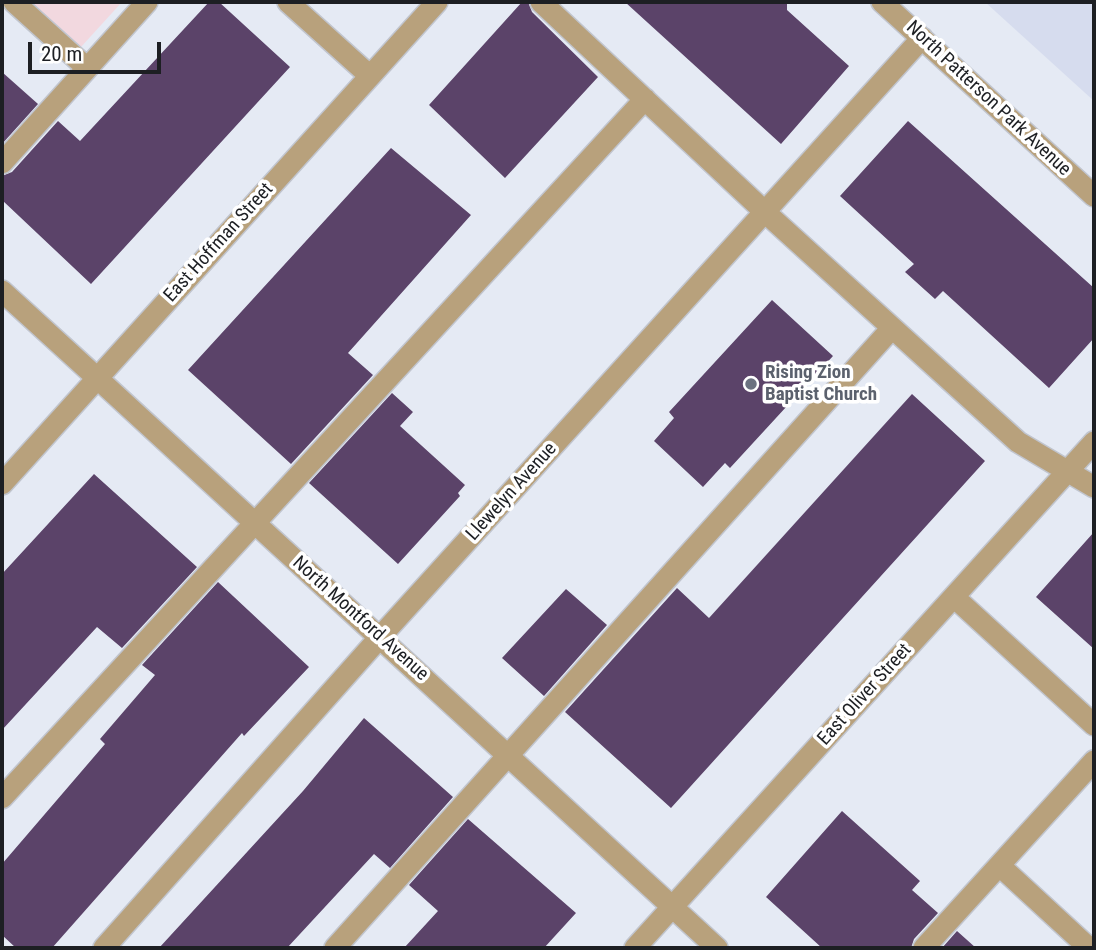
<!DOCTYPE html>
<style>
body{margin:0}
#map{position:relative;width:1096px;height:950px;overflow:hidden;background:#e5eaf4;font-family:"Roboto Condensed",sans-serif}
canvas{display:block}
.frame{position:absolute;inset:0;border:4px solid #1d1f23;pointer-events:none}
.scale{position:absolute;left:28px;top:42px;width:133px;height:32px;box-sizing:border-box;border:4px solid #1d1f23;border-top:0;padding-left:9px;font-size:21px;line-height:24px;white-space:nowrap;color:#1d1f23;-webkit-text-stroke:5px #fff;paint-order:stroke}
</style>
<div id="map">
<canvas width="1096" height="950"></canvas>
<div class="frame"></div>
<div class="scale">20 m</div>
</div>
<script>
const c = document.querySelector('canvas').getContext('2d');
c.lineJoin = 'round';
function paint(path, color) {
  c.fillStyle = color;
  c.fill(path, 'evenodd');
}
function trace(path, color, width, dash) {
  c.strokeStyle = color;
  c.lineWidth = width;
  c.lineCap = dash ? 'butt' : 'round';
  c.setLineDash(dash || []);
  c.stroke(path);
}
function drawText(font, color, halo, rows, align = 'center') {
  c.font = font + ' "Roboto Condensed",sans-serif';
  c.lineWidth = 7;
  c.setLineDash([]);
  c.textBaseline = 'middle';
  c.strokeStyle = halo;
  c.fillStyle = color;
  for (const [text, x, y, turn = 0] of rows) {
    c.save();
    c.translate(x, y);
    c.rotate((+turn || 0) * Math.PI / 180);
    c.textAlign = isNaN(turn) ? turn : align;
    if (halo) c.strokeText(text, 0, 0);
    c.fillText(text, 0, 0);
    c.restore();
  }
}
paint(new Path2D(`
 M985,2H1094V101Z`), '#d6dcee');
paint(new Path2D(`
 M31,2H122L81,47Z`), '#f2d8df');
paint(new Path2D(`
 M209,2H219L290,67L91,284L2,200V176L12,172L58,121L80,141Z
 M522,2H528L532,12L598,77L505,178L429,105Z
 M625,2H787V10L849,66L781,144Z
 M2,72L38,104L2,144Z
 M908,121L1094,288V338L1049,388L943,291L935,299L905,272L914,264L840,196Z
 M391,148L471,215L348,353L373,375L291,464L188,370Z
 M772,300L833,356L730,468L725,463L703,487L654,441L674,418L669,412Z
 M392,393L413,412L400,426L465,485L458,493L460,496L398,564L309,483Z
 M912,394L985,461L671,808L565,712L677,588L709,618Z
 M94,474L197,567L122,648L97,627L2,730V574Z
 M1094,532V649L1036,597Z
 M218,582L309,667L244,736L242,733L52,948H16L2,935V864L105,744L100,739L155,675L142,665Z
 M566,589L607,625L544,696L502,658Z
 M364,718L453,797L390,868L374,854L287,948H159L303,791Z
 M842,811L920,881L912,890L938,913L914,939L911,948H822L766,897Z
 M468,819L576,913L544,948H404L438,911L409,885Z
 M957,931L976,948H942Z`), '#5b4369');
const minor = new Path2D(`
 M14,2L87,68
 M288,2L370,76
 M541,2L766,213L1018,442L1094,487
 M882,2L1094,196
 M2,163L147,2
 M2,291C241,509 478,729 717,948
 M2,484L437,2
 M954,597L1094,725
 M2,798L645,99
 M1000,866L1089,948
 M104,948L381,636L922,38
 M335,948L892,328
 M635,948L1094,442
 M924,948L1094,761`);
trace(minor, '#c1c5ce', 24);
trace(minor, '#b8a17c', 21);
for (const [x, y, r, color] of [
 [751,384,7,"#6b7280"]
]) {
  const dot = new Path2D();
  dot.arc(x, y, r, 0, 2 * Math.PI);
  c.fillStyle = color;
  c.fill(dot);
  trace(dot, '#fff', 2.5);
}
drawText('19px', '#1d1f23', '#fff', [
 ["North Patterson Park Avenue",988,99,43],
 ["East Hoffman Street",219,243,-48],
 ["Llewelyn Avenue",512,492,-48],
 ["North Montford Avenue",360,619,42],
 ["East Oliver Street",865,695,-48]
]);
drawText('bold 19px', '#5b616d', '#fff', [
 ["Rising Zion",765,373],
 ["Baptist Church",765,395]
], 'left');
</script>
